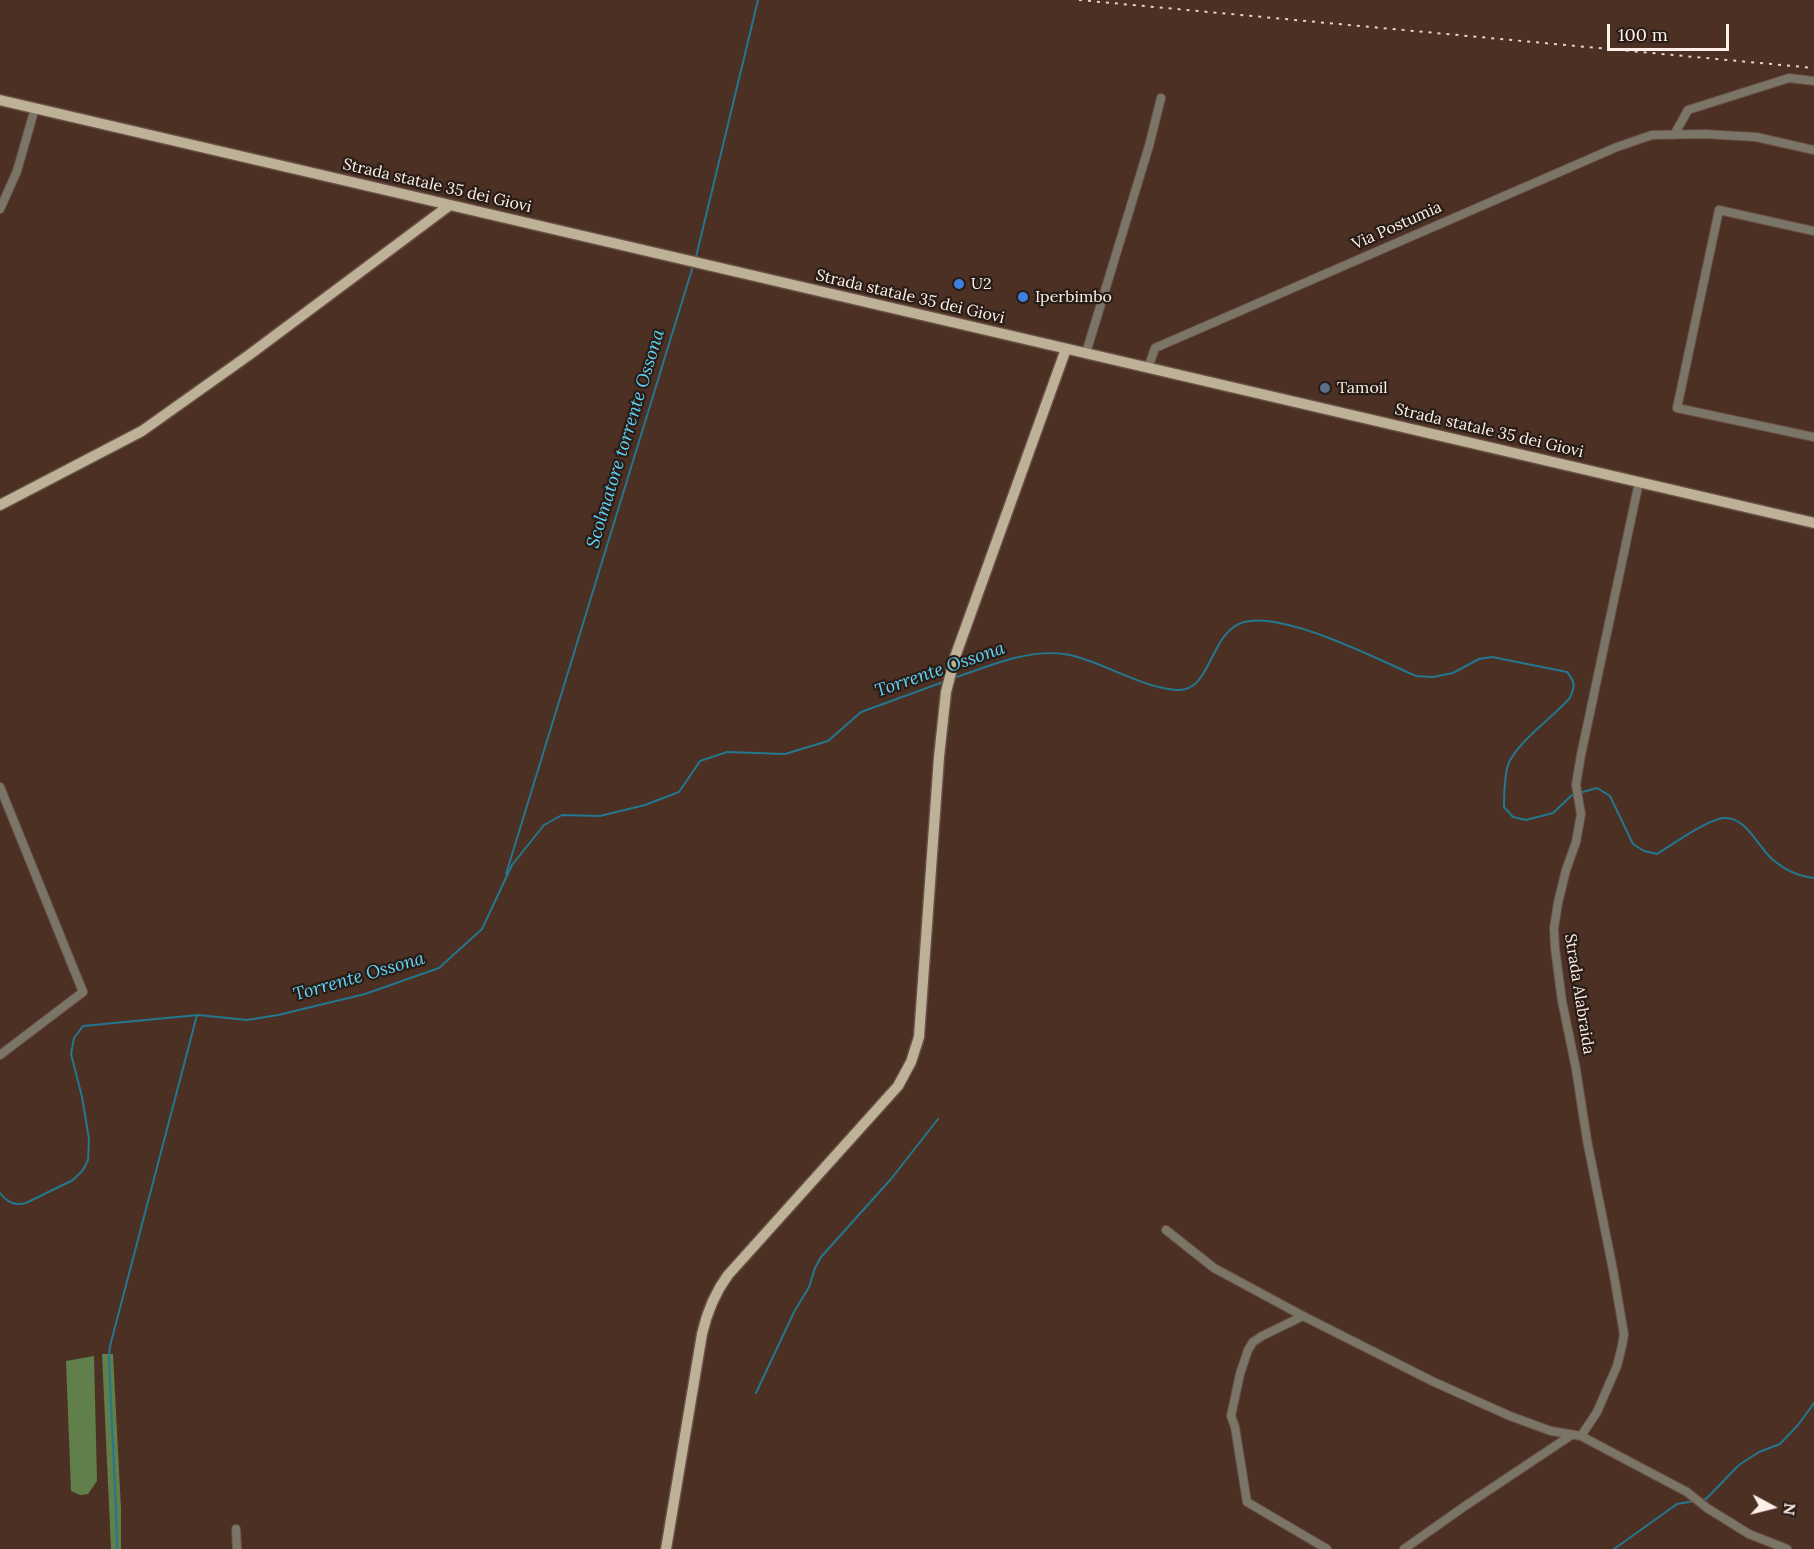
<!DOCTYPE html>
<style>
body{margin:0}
#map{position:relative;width:1814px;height:1549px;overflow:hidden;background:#4c3024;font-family:Lora,serif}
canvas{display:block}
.north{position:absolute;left:1742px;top:1477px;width:60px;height:60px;-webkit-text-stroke:4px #281c16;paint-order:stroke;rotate:97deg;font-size:16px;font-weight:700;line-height:24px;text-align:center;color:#feefe8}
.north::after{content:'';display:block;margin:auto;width:21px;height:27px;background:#feefe8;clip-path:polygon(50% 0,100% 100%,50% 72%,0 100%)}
.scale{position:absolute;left:1607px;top:24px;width:122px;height:27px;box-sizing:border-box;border:3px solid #feefe8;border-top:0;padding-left:8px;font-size:18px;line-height:21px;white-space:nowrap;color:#feefe8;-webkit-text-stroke:4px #281c16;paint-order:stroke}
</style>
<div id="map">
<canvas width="1814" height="1549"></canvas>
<div class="north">N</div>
<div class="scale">100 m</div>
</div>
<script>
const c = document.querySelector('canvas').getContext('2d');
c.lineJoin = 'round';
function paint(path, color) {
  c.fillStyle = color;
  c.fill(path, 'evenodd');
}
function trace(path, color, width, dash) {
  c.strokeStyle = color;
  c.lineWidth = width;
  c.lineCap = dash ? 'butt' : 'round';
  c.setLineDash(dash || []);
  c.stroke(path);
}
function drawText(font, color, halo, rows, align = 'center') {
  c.font = font + ' Lora,serif';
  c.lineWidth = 4.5;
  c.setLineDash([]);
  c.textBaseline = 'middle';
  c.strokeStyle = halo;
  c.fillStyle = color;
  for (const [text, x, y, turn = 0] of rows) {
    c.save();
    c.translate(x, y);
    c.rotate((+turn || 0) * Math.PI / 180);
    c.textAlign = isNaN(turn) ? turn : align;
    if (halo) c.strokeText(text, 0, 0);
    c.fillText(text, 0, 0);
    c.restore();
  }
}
paint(new Path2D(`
 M102,1354H113L121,1509V1549H111Z
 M94,1356L97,1481L88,1494L80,1495L71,1491L66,1361Z`), '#607f4a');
trace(new Path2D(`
 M696,257L758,0
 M954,678C989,666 1027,649 1064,654C1074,655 1086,660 1095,663C1121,673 1149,688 1177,690C1212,692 1209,632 1244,622C1284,611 1377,659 1416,676L1433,677L1453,673L1479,659L1492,657L1567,672C1576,683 1575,688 1569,699C1553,717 1515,744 1508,765C1504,779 1504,793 1504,807L1513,817L1526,820L1553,813L1572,795L1597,788L1610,796L1633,844L1644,851L1657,854C1673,844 1705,821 1723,818C1745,816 1756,843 1769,856C1781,868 1797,876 1814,878
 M506,874L693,266
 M0,1193C7,1202 14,1206 26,1203L73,1180L83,1170L88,1160L89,1139L82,1097L71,1054L74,1038L83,1026L198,1015L247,1020L278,1015L365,994L439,968L482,929L512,865L544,825L562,815L600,816L645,805L679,792L700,761L727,752L785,754L828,741L861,712L946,681
 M756,1393L794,1312L809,1287L815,1268L821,1257L891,1179L938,1119
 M1700,1500L1706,1499L1739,1465L1759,1452L1780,1444L1798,1425L1814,1403
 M117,1549C116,1485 111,1420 109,1356L110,1346L197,1015
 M1614,1549L1677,1504L1695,1501`), '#23778e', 2);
const minor = new Path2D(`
 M1674,135L1688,110L1789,78L1814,81
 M0,209L17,171L35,108
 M1814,231L1719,210L1677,408L1814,437
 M1086,353L1149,146L1161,98
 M1148,368L1155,348L1617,147L1652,135L1704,134L1756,137L1814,150
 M0,787L83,992L0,1055
 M1166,1230L1214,1268L1303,1316L1434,1382L1510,1416L1551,1431L1581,1436L1687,1492L1707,1508L1749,1534L1787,1549
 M1303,1316L1262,1336L1253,1342L1248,1350L1240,1374L1231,1416L1235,1427L1247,1502L1327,1549
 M1581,1436L1597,1412L1617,1366L1622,1346L1624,1334L1613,1270L1587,1140L1576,1069L1562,1001L1555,948L1554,928L1558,903L1566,870L1576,842L1581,814L1576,785L1581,755L1639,482
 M236,1529L237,1549
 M1404,1549L1465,1506L1570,1436`);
const major = new Path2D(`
 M0,100L1814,523
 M0,505L142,431L249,355L450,205
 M666,1549L702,1334C707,1312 714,1294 728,1275L898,1086L911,1062L919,1037L939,757L946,692L955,657L1066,349`);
trace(minor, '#684f43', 10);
trace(major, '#684f43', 13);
trace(minor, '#7b7568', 8);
trace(major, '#bdb197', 10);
trace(new Path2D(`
 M1079,0L1814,68`), '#e5d4cc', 2, [3, 6]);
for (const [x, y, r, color] of [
 [959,284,6,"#3f7fe0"],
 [1023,297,6,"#3f7fe0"],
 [1325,388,6,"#5c6f8a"]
]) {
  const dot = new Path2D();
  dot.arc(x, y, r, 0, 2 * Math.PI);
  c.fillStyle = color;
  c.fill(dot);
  trace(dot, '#281c16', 2);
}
drawText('16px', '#feefe8', '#281c16', [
 ["Strada statale 35 dei Giovi",437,186,13],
 ["Via Postumia",1397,226,-24],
 ["Strada statale 35 dei Giovi",910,297,13],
 ["Strada statale 35 dei Giovi",1489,431,13],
 ["Strada Alabraida",1579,994,81]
]);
drawText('16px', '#feefe8', '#281c16', [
 ["U2",971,284],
 ["Iperbimbo",1035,297],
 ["Tamoil",1337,388]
], 'left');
drawText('italic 18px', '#60d4f8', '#281c16', [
 ["Scolmatore torrente Ossona",626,439,-73],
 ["Torrente Ossona",940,670,-19],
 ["Torrente Ossona",359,977,-16]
]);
</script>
